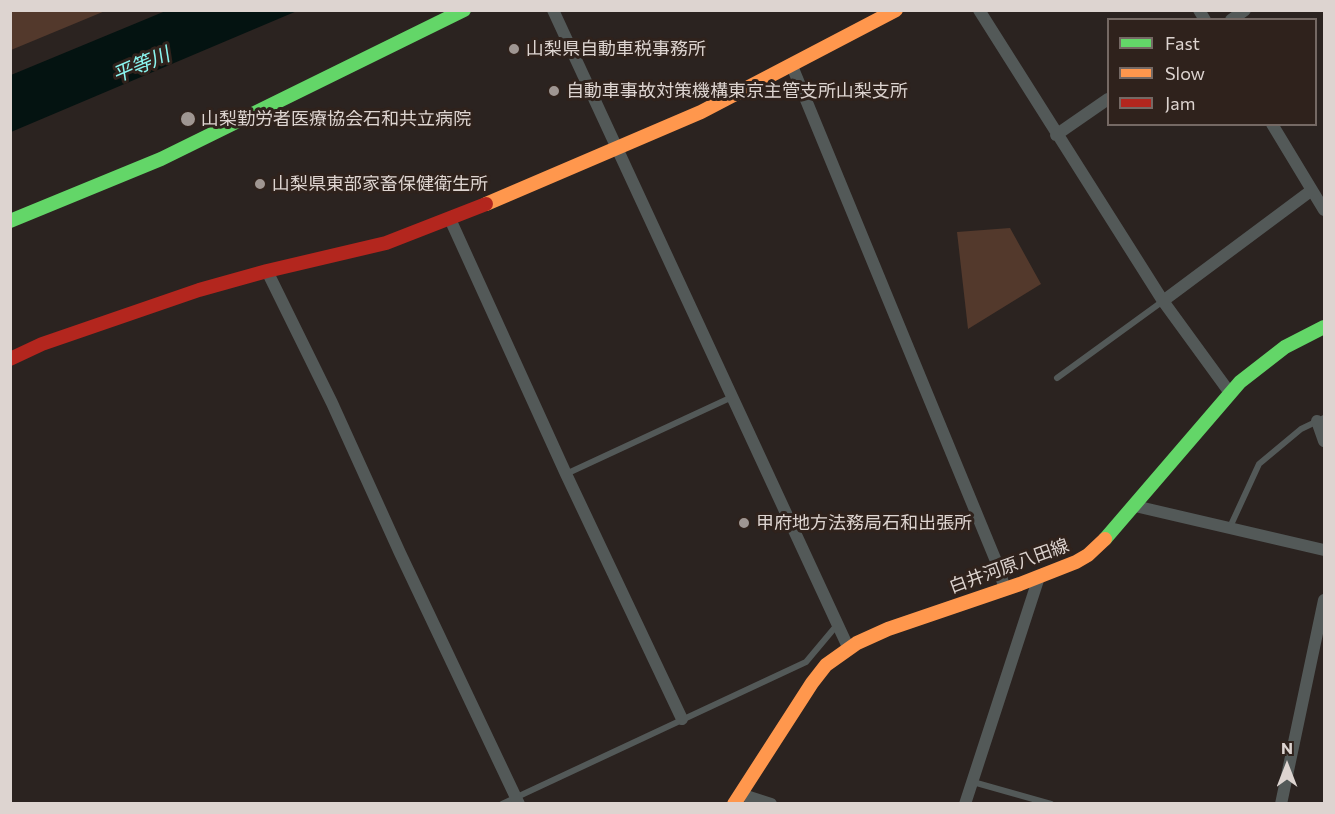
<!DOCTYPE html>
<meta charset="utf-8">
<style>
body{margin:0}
#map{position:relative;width:1335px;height:814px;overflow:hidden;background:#2b2320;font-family:Commissioner,sans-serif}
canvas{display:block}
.frame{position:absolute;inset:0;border:12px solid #ddd4d0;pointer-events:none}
.legend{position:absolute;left:1107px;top:18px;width:210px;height:108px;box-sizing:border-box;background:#2f221c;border:2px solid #756964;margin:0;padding:8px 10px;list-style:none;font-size:18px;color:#ddd4d0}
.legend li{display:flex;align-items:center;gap:12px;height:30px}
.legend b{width:30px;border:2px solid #756964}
.north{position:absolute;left:1257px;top:736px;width:60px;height:60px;-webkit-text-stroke:4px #2f221c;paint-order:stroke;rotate:0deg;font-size:16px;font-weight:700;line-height:24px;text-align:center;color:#ddd4d0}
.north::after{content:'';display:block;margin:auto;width:21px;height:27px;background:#ddd4d0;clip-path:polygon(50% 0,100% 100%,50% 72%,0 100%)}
</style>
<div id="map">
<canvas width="1335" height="814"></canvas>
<div class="frame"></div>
<ul class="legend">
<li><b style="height:8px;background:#63d668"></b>Fast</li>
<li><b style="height:8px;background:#ff974d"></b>Slow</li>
<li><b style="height:8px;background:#b3261e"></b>Jam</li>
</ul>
<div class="north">N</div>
</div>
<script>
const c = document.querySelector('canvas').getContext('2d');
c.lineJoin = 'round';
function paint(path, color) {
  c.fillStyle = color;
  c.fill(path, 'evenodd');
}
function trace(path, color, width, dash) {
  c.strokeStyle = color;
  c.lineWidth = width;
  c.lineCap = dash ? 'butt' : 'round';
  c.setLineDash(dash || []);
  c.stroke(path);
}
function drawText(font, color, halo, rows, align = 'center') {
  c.font = font + ' Commissioner,"Noto Sans JP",sans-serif';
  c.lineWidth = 6;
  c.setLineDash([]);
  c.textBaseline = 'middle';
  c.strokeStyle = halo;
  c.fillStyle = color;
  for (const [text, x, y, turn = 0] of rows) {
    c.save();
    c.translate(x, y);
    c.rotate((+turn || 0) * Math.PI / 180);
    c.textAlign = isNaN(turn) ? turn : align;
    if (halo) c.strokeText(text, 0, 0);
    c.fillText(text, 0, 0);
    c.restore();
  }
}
paint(new Path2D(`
 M11,10H105V11L11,50Z
 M1010,228L1041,284L968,329L957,232Z`), '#53392c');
paint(new Path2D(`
 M168,10L297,11L11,132V75Z`), '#041311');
trace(new Path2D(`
 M1057,378L1163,301
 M566,474L732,397
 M1230,527L1259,464L1301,429L1324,418
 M973,782L1051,804
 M502,804L806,662L837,625`), '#535958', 6);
trace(new Path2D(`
 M553,10L848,647
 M979,10L1163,301L1230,393
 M1199,10L1205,20
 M1231,20L1245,10
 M792,66L996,561L1005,589
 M1272,124L1324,210
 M1056,135L1108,99
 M450,219L566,474L682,719
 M267,271L332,403L400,553L519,804
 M1163,301L1312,190
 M1317,421L1324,441
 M1135,506L1324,550
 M740,794L771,804
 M965,804L1039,577
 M1281,804L1324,600`), '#535958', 12);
trace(new Path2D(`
 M10,221L161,159L464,10
 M1105,539L1240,382L1285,347L1324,327`), '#63d668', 14);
trace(new Path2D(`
 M486,204L701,112L896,10
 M734,804L812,683L826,665L857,643L888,629L1020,584L1076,562L1088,555L1105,539`), '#ff974d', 14);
trace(new Path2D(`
 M10,359L42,344L199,290L267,271L386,243L486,204`), '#b3261e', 14);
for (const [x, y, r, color] of [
 [514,49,6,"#9f9692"],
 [554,91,6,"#9f9692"],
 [188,119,8,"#9f9692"],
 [260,184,6,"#9f9692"],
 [744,523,6,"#9f9692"]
]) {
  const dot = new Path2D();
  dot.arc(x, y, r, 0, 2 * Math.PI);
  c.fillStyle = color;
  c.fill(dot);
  trace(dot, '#2f221c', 2);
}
drawText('18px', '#ddd4d0', '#2f221c', [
 ["山梨県自動車税事務所",526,49],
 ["自動車事故対策機構東京主管支所山梨支所",566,91],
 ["山梨勤労者医療協会石和共立病院",201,119],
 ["山梨県東部家畜保健衛生所",272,184],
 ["甲府地方法務局石和出張所",756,523]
], 'left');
drawText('18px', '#ddd4d0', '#2f221c', [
 ["白井河原八田線",1009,566,-20]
]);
drawText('italic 20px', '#8bf6f0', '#2f221c', [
 ["平等川",141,65,-23]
]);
</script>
